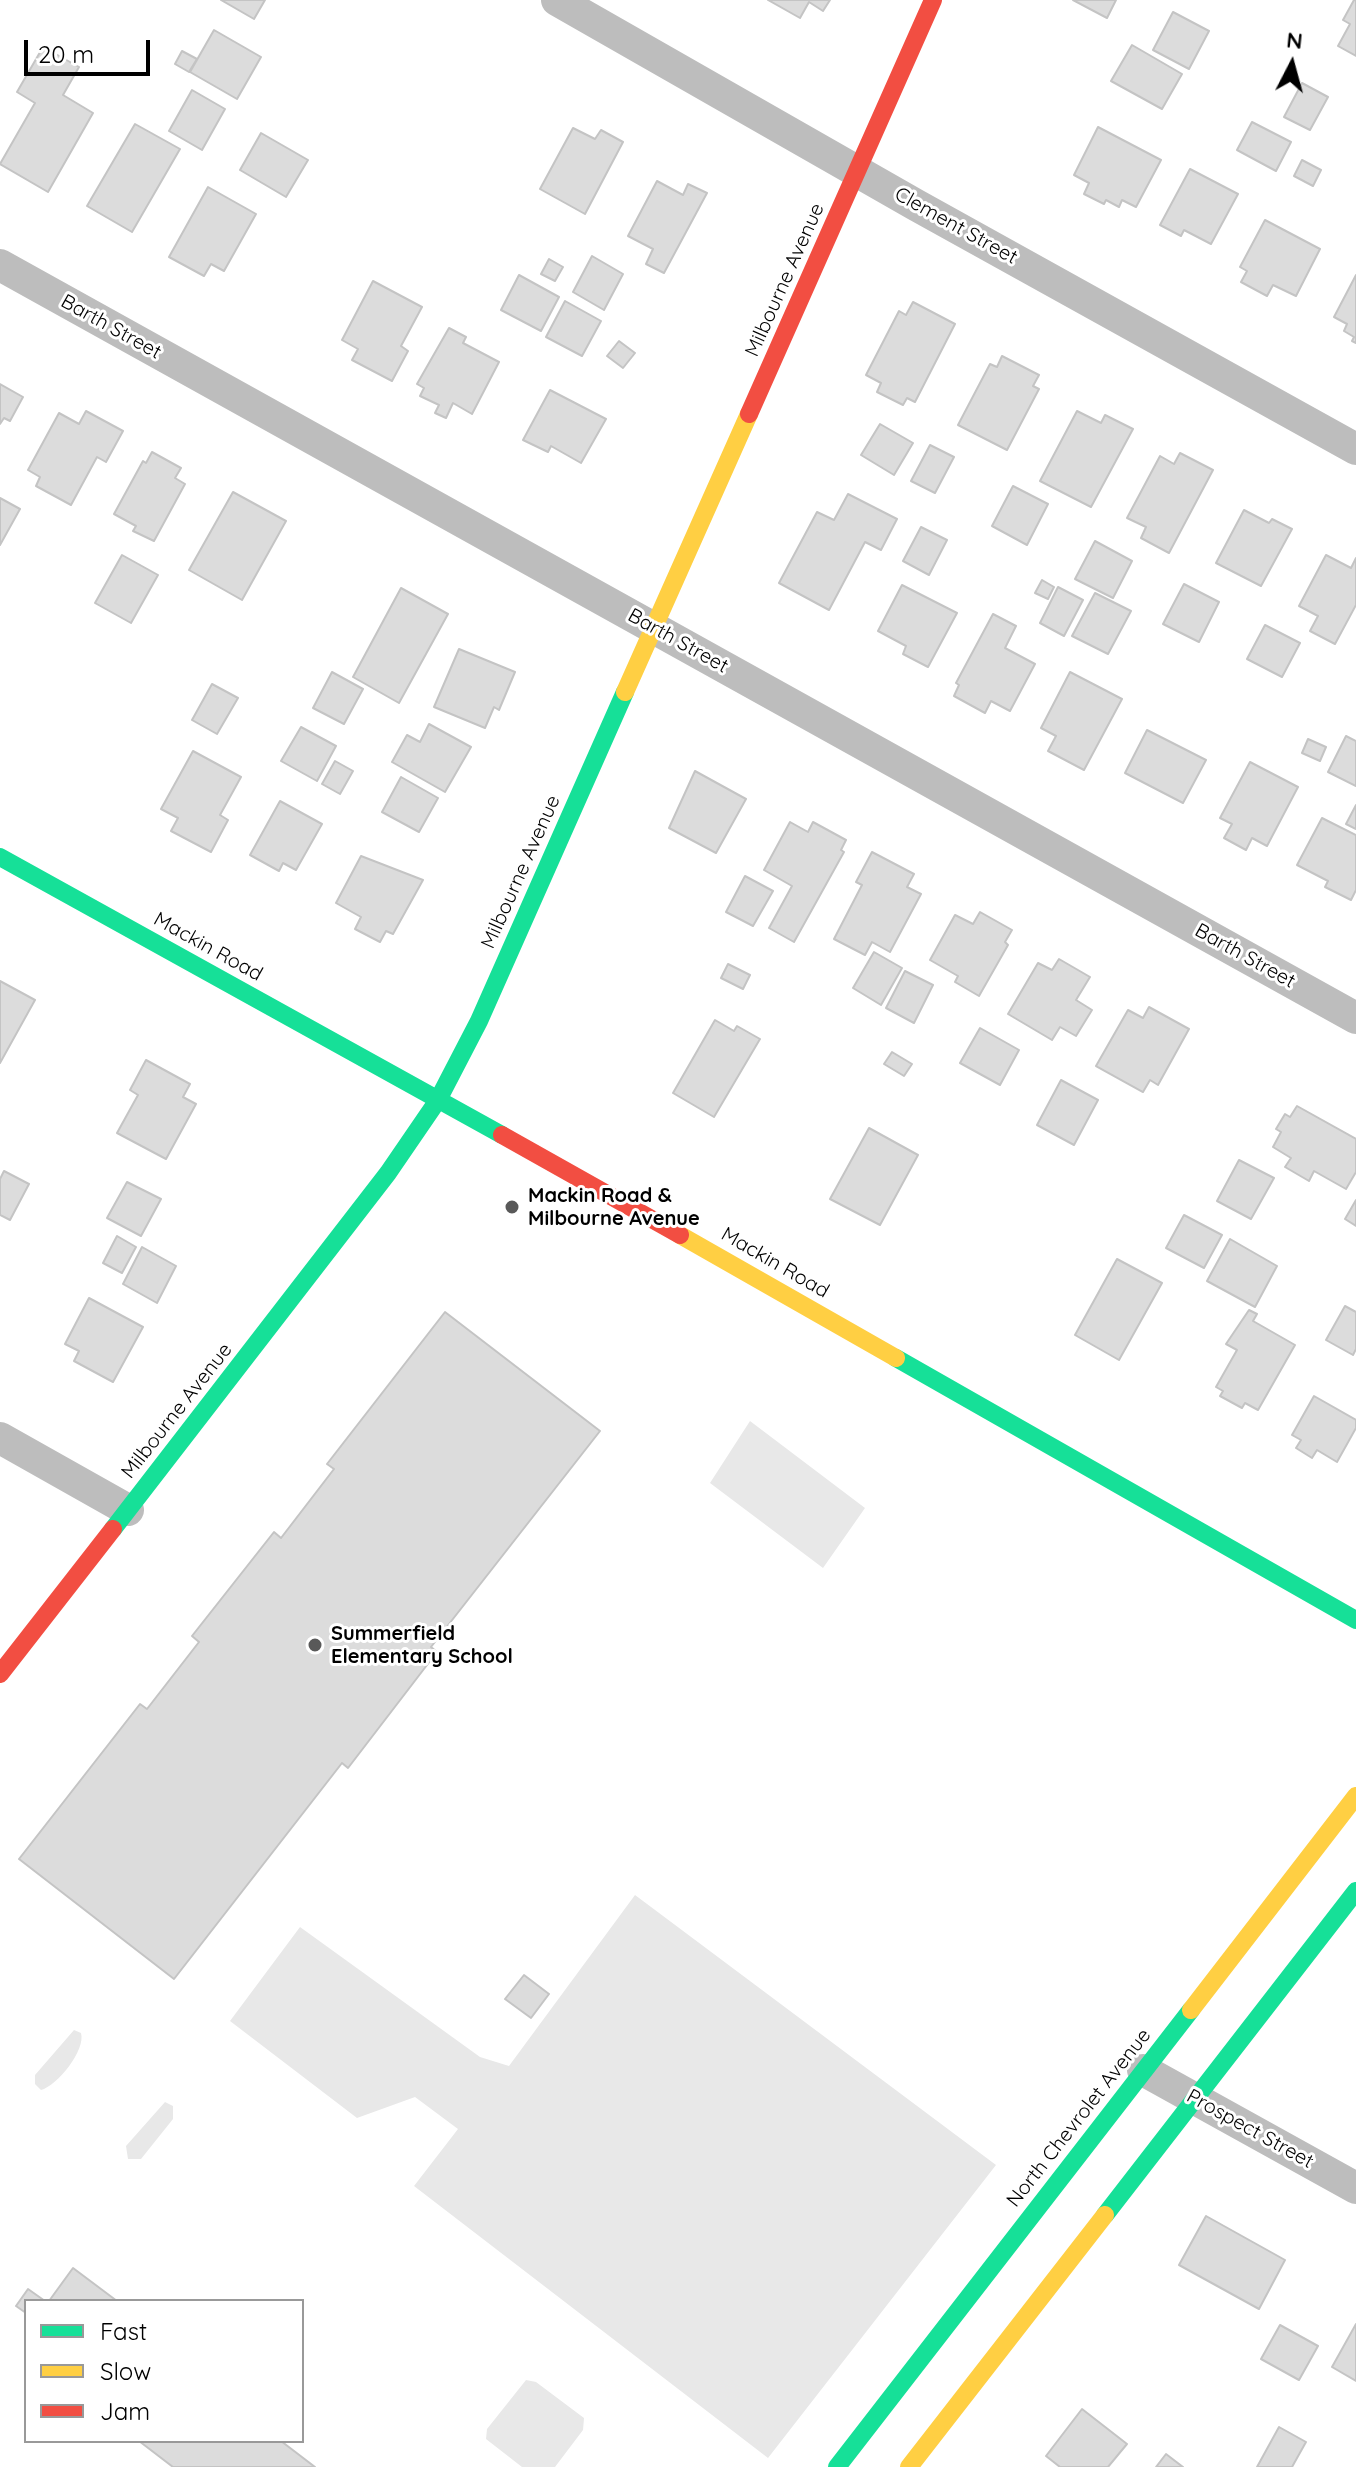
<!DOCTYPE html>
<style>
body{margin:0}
#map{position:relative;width:1356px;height:2467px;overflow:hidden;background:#fff;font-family:Quicksand,sans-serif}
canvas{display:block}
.legend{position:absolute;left:24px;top:2299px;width:280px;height:144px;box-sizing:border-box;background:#fff;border:2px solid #999;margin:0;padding:10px 14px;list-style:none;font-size:24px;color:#000}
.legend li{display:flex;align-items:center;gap:16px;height:40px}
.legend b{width:40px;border:2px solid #999}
.north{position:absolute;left:1252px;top:24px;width:80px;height:80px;-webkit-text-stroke:6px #fff;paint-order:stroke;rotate:6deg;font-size:22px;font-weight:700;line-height:32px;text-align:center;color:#000}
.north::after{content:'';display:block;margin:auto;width:28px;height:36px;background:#000;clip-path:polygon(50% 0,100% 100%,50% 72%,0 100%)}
.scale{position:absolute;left:24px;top:40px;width:126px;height:36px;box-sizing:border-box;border:4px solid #000;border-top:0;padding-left:10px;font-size:24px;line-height:28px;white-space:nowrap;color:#000;-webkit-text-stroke:6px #fff;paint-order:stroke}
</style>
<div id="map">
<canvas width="1356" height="2467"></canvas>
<ul class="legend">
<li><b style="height:10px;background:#16e098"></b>Fast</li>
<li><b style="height:10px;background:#ffcf43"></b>Slow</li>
<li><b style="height:10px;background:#f24e42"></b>Jam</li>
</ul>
<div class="north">N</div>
<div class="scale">20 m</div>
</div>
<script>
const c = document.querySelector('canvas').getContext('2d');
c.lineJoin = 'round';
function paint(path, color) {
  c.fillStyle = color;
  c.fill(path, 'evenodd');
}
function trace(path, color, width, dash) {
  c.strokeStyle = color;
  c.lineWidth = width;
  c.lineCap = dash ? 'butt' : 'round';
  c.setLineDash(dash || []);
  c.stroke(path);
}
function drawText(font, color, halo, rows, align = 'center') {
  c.font = font + ' Quicksand,sans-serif';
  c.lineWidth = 6;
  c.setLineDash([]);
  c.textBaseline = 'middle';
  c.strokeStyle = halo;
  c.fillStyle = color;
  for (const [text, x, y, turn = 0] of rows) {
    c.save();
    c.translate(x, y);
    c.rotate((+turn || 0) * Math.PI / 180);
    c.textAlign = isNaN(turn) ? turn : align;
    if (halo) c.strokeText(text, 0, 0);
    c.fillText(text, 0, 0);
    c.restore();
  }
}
paint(new Path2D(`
 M750,1421L865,1508L823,1568L710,1483Z
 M635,1895L996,2165L768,2458L414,2186L458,2129L415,2097L357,2118L230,2021L300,1927L480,2057L509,2066Z
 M74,2030L81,2033C86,2050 57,2086 41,2090L35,2084V2075Z
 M165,2102L173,2106V2119L141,2159H128L126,2146Z
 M526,2380L536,2382L584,2418L583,2430L555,2467H522L486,2439L487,2429Z`), '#e8e8e8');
const building = new Path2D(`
 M221,0H265L254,19Z
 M768,0H830L823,11L809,2L800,18Z
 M1073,0H1116L1107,18Z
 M1354,0H1356V56L1338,46L1350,24L1343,20Z
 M1173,12L1209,31L1189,69L1153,50Z
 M214,30L261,57L237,99L190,72Z
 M1132,45L1182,74L1162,109L1111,81Z
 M43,47L79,67L63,95L93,113L48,192L0,164L35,103L17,92Z
 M182,51L197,59L189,72L175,64Z
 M1302,83L1328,97L1310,130L1284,117Z
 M192,90L225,109L202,150L169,131Z
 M1252,122L1291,142L1276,171L1237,150Z
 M135,124L180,149L132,232L87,206Z
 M1098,127L1161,160L1136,207L1122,200L1119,207L1106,200L1104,204L1084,194L1089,183L1074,175Z
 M573,128L595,139L601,130L623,142L585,214L540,189Z
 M261,133L308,160L286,197L240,170Z
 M1302,160L1321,170L1313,186L1294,176Z
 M1190,169L1238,194L1211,244L1184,230L1181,236L1160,225Z
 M657,181L683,195L688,184L707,193L664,273L646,264L653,249L628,236Z
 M208,187L256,214L224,271L211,264L204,276L169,257Z
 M1265,220L1320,249L1296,296L1273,285L1267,296L1241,282L1247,271L1240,267Z
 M592,256L623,274L604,310L573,292Z
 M549,259L563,267L555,281L541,274Z
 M519,275L559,297L541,331L501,310Z
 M1356,275V343L1352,341L1354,337L1344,331L1347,324L1334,317Z
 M373,281L422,307L401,346L408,351L392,381L352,360L358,349L342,340Z
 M565,301L601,321L582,356L546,337Z
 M913,302L955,324L915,402L907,398L903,405L877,392L881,383L866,375L899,311L906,315Z
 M449,328L466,337L463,343L499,362L472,414L453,403L446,418L435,413L439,405L420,396L424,388L417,384Z
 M619,341L635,353L623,368L607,356Z
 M1002,356L1039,375L1033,386L1039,389L1007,450L958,425L990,364L997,367Z
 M0,384L23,397L10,421L4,418L0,424Z
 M550,390L606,419L581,463L551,446L548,452L523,440Z
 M86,411L123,431L106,462L97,457L71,505L36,486L40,477L28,470L59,413L79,424Z
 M1077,411L1101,423L1105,415L1133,429L1091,507L1040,481Z
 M880,424L913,443L894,475L861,455Z
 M930,445L954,457L935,493L911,481Z
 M152,452L181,468L175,478L185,484L154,541L133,531L136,526L114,514L143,461L146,463Z
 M1180,453L1213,470L1169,553L1141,538L1146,527L1127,518L1160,456L1174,464Z
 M1013,486L1048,504L1027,545L992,526Z
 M233,492L286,521L242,600L189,570Z
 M848,494L897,519L881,550L865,542L829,610L779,583L817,512L834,520Z
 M0,498L20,509L0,545Z
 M1244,510L1269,523L1272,519L1292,529L1261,586L1216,563Z
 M921,527L947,540L929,575L903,561Z
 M1095,541L1132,561L1113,598L1075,579Z
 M122,555L158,575L131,623L95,603Z
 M1326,555L1351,568L1356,558V605L1335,644L1310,631L1318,616L1299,606Z
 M1042,580L1054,587L1048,599L1035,593Z
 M1184,584L1219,602L1199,642L1163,624Z
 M902,585L957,613L928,667L903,654L906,646L878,631Z
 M1058,587L1083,600L1064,636L1040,623Z
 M401,588L448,614L399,703L353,677Z
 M1095,593L1131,611L1108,654L1072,636Z
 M993,614L1016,626L1005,648L1035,664L1010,711L991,701L985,713L954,696L959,685L956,683Z
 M1265,625L1300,643L1282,677L1247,659Z
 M459,649L515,672L499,710L494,707L485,728L434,707Z
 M332,672L363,689L344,724L313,708Z
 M1070,672L1122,699L1084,770L1048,751L1056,736L1041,728Z
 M212,684L238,698L217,734L192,720Z
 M429,724L471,747L445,792L392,762L407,735L420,742Z
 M301,727L336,746L317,781L281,761Z
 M1147,730L1206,760L1183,803L1125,773Z
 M1346,736L1356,741V786L1328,772Z
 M1308,739L1326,747L1320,761L1302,753Z
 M193,751L241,777L220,815L228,820L211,852L171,831L178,818L161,809Z
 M335,761L353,771L340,794L322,784Z
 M1250,762L1298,787L1267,846L1252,838L1246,850L1224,838L1232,824L1220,818Z
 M695,771L746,799L716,853L669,828Z
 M401,777L438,798L419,832L382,812Z
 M280,801L322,824L296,870L283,863L279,871L250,855Z
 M1356,805V829L1346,824Z
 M1322,818L1356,835V890L1351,900L1325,887L1328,881L1297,865Z
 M790,822L808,832L813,822L846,840L841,850L844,852L794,942L769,928L792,886L764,870Z
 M872,852L914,874L907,887L921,894L890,952L872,942L865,955L834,939L862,885L856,882Z
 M361,856L423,880L393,934L386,931L380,942L355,929L361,917L336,903Z
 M745,876L773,891L753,926L726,912Z
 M980,912L1012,930L1005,942L1008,945L979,996L955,982L958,976L930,960L955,915L973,924Z
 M874,952L902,968L881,1005L853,988Z
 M1059,959L1090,977L1076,1000L1092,1010L1076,1036L1060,1027L1052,1040L1008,1014L1038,963L1052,970Z
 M728,964L750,975L743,989L721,978Z
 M905,971L933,985L914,1023L886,1008Z
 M0,981L35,1000L0,1063Z
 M1149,1007L1189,1029L1158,1085L1150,1080L1143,1092L1096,1066L1128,1010L1143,1018Z
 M715,1020L734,1031L737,1026L760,1039L714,1117L673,1093Z
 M980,1028L1019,1050L1000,1085L960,1063Z
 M892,1052L912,1064L904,1076L884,1064Z
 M146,1060L190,1084L183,1097L196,1104L166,1159L117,1133L138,1095L130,1090Z
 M1061,1080L1098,1100L1074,1145L1037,1125Z
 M1297,1106L1356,1139V1172L1346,1189L1314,1171L1309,1181L1285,1167L1291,1158L1273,1147L1281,1132L1276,1129L1285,1114L1290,1117Z
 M869,1128L918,1155L880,1225L830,1199Z
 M1239,1160L1274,1178L1251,1219L1217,1201Z
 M4,1171L29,1184L10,1220L0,1215V1179Z
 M127,1182L161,1199L141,1236L107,1218Z
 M1356,1200V1226L1345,1219Z
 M1184,1215L1222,1235L1204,1268L1166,1248Z
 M117,1236L136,1247L122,1273L103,1263Z
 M1230,1239L1277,1266L1255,1307L1207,1281Z
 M142,1247L176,1266L157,1303L123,1284Z
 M1117,1259L1162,1283L1119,1360L1075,1335Z
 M89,1298L143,1327L113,1382L74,1361L79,1351L65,1344Z
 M1345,1306L1356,1312V1349L1353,1355L1326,1340Z
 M1249,1310L1257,1314L1253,1321L1295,1345L1258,1410L1245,1403L1242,1408L1220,1396L1223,1391L1216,1387L1237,1350L1226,1344Z
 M445,1312L600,1431L431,1647L437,1652L348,1768L342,1763L174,1979L19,1859L140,1704L147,1709L199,1642L192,1636L274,1532L281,1538L334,1469L327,1464Z
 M1314,1396L1356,1420V1428L1337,1462L1317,1450L1312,1458L1296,1448L1301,1440L1292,1435Z
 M524,1975L549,1994L531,2018L505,1999Z
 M1206,2216L1285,2260L1259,2309L1179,2265Z
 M73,2268L117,2301H49Z
 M28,2289L45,2301H26V2313L16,2306Z
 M1356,2324V2381L1332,2367Z
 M1280,2325L1318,2346L1299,2380L1261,2359Z
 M1082,2409L1127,2444L1108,2467H1060L1046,2456Z
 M1279,2427L1306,2442L1292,2467H1257Z
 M139,2441H281L315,2467H173Z
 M1166,2454L1183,2467H1156Z`);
paint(building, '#dcdcdc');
trace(building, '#c4c4c4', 2);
trace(new Path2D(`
 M557,0L916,205L1356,449
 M0,265L1356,1018
 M0,1438L128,1510
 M1143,2070L1356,2188`), '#bdbdbd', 32);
trace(new Path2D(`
 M0,857L502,1135
 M896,1358L1356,1620
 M113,1529L388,1173L438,1100L479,1021L625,692
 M1105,2215L1356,1891
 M837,2467L1191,2010`), '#16e098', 18);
trace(new Path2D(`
 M625,692L749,414
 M680,1235L896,1358
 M1191,2010L1356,1796
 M909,2467L1105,2215`), '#ffcf43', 18);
trace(new Path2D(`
 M749,414L933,0
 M502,1135L680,1235
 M0,1674L113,1529`), '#f24e42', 18);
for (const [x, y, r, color] of [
 [512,1207,8,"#595959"],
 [315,1645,8,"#595959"]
]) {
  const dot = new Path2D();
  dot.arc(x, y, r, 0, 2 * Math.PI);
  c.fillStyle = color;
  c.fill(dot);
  trace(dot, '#fff', 3);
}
drawText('20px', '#000', '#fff', [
 ["Clement Street",956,226,29],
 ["Milbourne Avenue",785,280,-66],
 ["Barth Street",111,327,29],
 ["Barth Street",678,641,29],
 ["Milbourne Avenue",521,872,-66],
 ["Mackin Road",208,947,29],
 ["Barth Street",1245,956,29],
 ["Mackin Road",775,1263,30],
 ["Milbourne Avenue",177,1411,-52],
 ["North Chevrolet Avenue",1079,2118,-52],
 ["Prospect Street",1250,2129,29]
]);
drawText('bold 20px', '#000', '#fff', [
 ["Mackin Road &",528,1196],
 ["Milbourne Avenue",528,1219],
 ["Summerfield",331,1634],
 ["Elementary School",331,1657]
], 'left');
</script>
